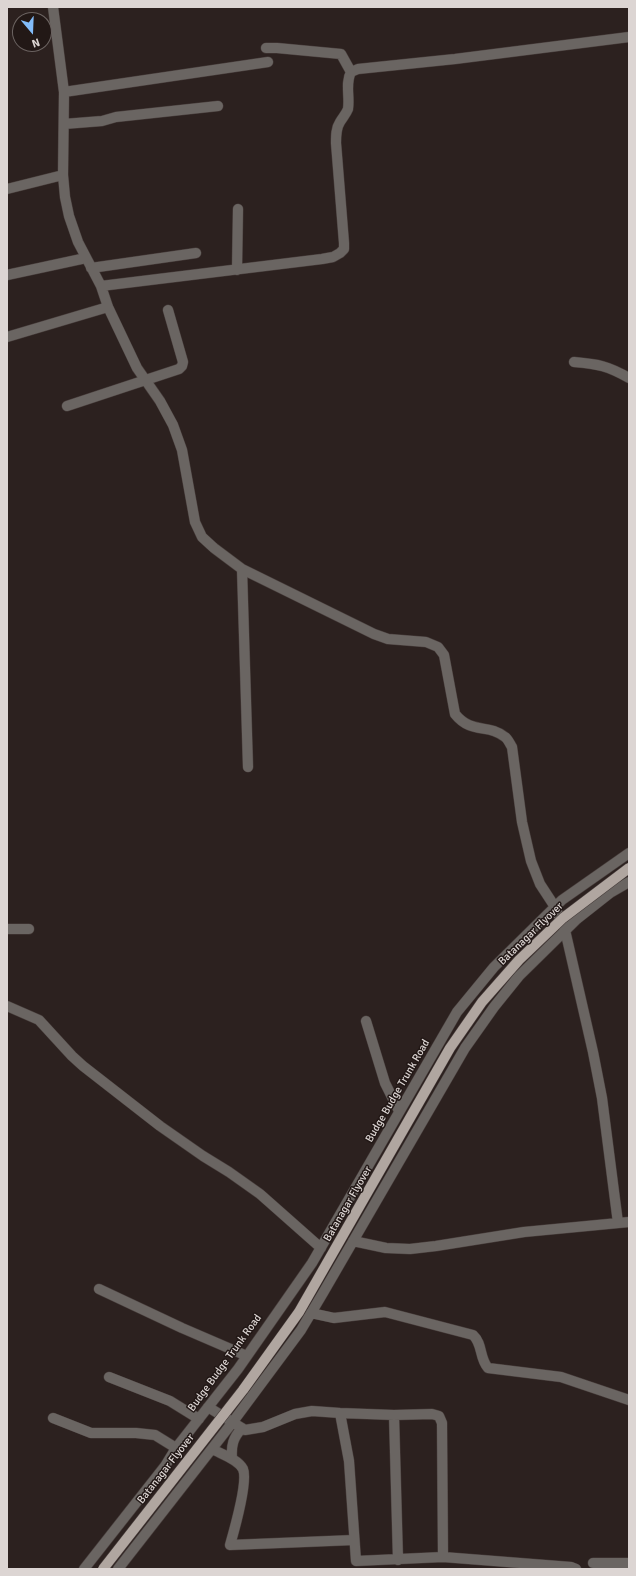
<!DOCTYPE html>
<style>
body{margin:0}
#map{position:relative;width:636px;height:1576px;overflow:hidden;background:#2c211f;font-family:Signika,sans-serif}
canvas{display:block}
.frame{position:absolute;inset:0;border:8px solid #dcd5d3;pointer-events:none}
.north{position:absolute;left:12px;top:12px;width:40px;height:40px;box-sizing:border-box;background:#221816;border:1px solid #6c6462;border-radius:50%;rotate:161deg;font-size:11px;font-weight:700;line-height:16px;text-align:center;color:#dcd5d3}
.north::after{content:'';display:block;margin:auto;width:14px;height:18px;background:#82bcfa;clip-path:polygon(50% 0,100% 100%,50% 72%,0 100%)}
</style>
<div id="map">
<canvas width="636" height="1576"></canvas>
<div class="frame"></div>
<div class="north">N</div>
</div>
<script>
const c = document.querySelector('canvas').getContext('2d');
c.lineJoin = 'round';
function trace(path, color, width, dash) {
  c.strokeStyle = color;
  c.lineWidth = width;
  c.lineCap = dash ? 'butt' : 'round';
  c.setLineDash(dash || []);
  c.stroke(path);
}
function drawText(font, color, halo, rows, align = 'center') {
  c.font = font + ' Signika,sans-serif';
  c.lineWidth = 3;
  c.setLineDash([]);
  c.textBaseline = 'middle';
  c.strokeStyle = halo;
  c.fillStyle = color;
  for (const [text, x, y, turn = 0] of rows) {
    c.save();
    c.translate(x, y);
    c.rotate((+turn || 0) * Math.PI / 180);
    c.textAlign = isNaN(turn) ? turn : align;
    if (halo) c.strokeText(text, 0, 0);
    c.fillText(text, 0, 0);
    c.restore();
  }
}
const minor = new Path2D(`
 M53,7L64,92L63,175L65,197L69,216L78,242L101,286L108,307L137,368L160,401L173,425L182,450L195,522L202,537L214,548L242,569L374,634L388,639L426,642L438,647L444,655L455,714C472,735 488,723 505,737C508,739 510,744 512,747L522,822L531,861L540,884L555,907L565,930L593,1052L602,1098L618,1223
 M266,48H277L341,54L351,72
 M64,92L268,62
 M64,124L102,121L116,117L218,106
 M7,189L63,175
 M91,268L196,253
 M237,270L238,209
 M7,275L86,258
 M101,286L322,259L333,257L340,253L344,249V243L336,143C336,136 336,128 340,122C343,117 346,114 348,109C350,97 345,83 351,72L358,69L455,59L629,37
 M7,337L108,307
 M574,362C598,364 608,366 629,378
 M67,406L179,369L182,366L183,362L168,310
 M242,569L248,767
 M7,929H29
 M7,1006L39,1020L72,1056L83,1066L160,1126L203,1156L229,1172L260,1194L321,1248
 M366,1021L385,1083L399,1111
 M353,1241L386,1248L410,1249L436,1246L524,1232L629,1222
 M99,1289L182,1328L247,1356
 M311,1313L334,1318L385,1312L473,1335C483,1344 479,1358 488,1368L561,1377L629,1400
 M109,1377L170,1401L199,1419
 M208,1407L245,1430L263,1427L295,1414L312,1411L340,1413L394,1415L432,1414L439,1416L442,1423L443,1557
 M340,1413L349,1461L356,1561L443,1557L571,1567L576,1569
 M394,1415L398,1560
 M53,1418L91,1433H136L155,1435L176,1448
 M212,1449C221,1454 238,1459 243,1469C248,1481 234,1531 230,1545L354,1540
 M232,1459C231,1445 233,1438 242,1428
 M593,1563H629
 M84,1569L165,1466L176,1448L238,1369L312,1263L457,1012L494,967L562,900L629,853
 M118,1569L232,1423L301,1330L323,1293L465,1048L494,1007L519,976L577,919L610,893L629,882`);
trace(minor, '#483e3c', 11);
trace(minor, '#6a6562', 10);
const majorBridge = new Path2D(`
 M103,1569L243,1390L299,1312L450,1048L482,1002L519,960L563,918L629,868`);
trace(majorBridge, '#483e3c', 11, []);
trace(majorBridge, '#b0a6a0', 10);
drawText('11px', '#dcd5d3', '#221816', [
 ["Batanagar Flyover",531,934,-44],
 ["Budge Budge Trunk Road",398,1091,-60],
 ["Batanagar Flyover",348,1204,-60],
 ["Budge Budge Trunk Road",225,1363,-54],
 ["Batanagar Flyover",166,1469,-52]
]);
</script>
